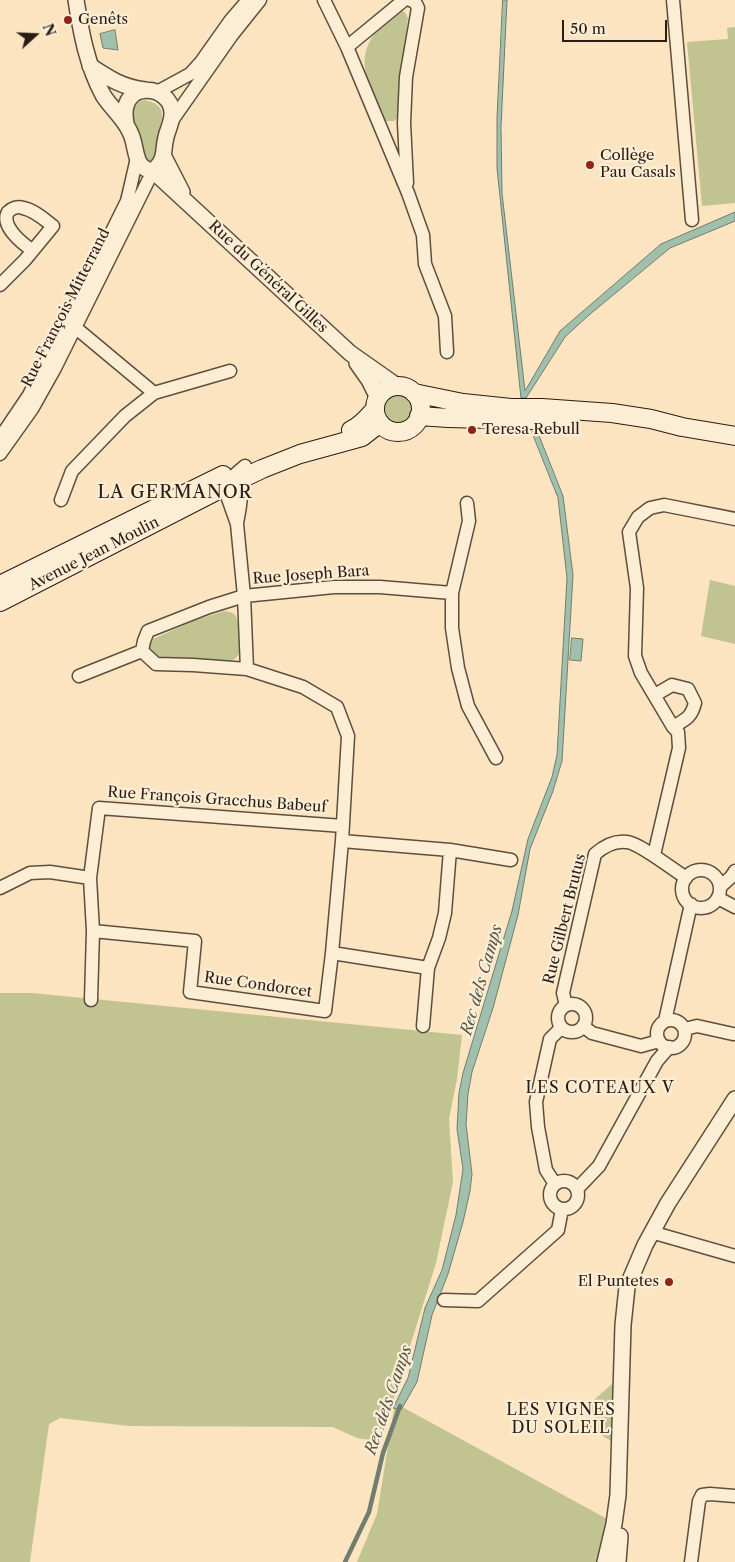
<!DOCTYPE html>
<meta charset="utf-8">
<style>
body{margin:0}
#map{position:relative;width:735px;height:1562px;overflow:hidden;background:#fbe4bf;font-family:"Libre Caslon Text",serif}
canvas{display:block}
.north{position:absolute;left:10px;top:10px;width:50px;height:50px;-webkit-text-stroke:4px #fcedd5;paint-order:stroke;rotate:70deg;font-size:14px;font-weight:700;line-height:20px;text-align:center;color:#291c14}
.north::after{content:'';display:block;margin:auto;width:18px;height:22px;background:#291c14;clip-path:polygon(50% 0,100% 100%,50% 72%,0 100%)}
.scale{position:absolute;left:562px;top:20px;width:105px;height:22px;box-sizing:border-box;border:2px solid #291c14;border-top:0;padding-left:6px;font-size:15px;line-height:18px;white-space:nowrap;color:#291c14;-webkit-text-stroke:4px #fcedd5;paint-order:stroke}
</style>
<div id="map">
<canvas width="735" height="1562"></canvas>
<div class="north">N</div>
<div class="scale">50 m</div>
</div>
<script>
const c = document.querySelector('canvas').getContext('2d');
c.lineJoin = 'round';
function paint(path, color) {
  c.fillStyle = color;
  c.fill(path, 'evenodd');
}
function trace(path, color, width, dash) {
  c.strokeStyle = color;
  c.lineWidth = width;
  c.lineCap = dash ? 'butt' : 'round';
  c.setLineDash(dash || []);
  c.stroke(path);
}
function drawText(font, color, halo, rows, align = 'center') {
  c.font = font + ' "Libre Caslon Text",serif';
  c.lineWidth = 4.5;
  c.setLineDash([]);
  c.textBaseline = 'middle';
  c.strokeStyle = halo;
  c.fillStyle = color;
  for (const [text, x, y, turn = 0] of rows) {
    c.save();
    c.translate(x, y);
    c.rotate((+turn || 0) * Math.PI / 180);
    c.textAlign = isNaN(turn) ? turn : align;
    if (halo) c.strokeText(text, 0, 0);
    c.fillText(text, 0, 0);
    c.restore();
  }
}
paint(new Path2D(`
 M402,11L405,12L408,18L401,70L397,118L394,121H387L383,119C370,85 350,58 381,26C387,20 393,13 402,11Z
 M735,27V203L702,206L687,42L728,39L727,28Z
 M145,100C170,106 161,119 158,137C157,146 159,156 153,164L143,161C143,156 143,150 142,145C140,132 132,123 130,111L138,102Z
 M380 409a17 17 0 1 1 34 0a17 17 0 1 1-34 0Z
 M710,580L735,586V644L701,636Z
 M224,611C227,611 232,612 235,615C239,620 242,648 239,654C237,658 233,660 230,661L155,657L150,648V642L153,639L193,621Z
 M0,993H32L462,1035L457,1079L449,1119L453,1182L436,1263L380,1442L357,1438L333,1427L129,1426L60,1418L49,1424L30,1562H0Z
 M613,1383V1442L587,1427L596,1417L586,1407Z
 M395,1403L609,1520L596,1562H357L377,1514Z`), '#c1c490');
const water = new Path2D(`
 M503,0H507L501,127L502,193L525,391L560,331L661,244L735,212V221L670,248L589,315L565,337L526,398H521L497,168V118Z
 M115,30L118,50L103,48L100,34Z
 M532,432L538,433L563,496L573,575L562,761L553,791L530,849L518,915L493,1008L472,1072L468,1094L466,1124L472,1174L470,1191L463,1222L448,1274L432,1315L417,1382L401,1410L393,1408L408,1378L425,1308L442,1270L456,1215L463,1169L457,1129L459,1093L463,1073L512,911L528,839L552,777L557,755L567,578L558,498Z
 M572,638L583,639L581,661L570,660Z`);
paint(water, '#a0bfac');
trace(water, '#707e6f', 1);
trace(new Path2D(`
 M345,1562L369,1512L383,1453L400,1406`), '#707e6f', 4.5);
const minor = new Path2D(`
 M324,0L347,47L408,193L423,235L425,264L445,316L447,352
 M673,0L692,220
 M347,47L404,0
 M157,92L190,74L201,62L230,21L248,0
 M171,122L232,35L260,0
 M407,183L404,123L406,77L418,8L415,2L410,0
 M0,285L25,260L53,226C44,219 34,210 23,208C18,206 12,208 8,212C0,226 23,244 32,250
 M70,323L154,393
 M0,438L29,395L81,294L127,201L137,158
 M0,454L32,409L55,368L153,171
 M231,478C247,487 239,508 237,524L224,487Z
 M227,479L231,478L245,466
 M61,500L72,471L125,416L154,393L230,371
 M467,503L469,521L452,593V628L458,668L468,706L496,758
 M237,524L244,596L334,587H380L452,593
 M79,676L142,651
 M655,695L672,685L688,689L695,703C691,718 686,719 673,727
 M342,841L450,850L511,860
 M654,855L679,748L678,732L673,727L641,673L635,656L637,588L629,532L638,517L650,508L664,505L735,519
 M682 889a19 19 0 1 1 38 0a19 19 0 1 1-38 0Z
 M720,887L731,877L735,871
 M0,888L30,873L50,872L90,878
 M718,898L735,907
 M93,931L195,941L190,992L325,1011L332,953L342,841L348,736L337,707L303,687L247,669L193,665L156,664L142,651L144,641L148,631L209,607L244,596L247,669
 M332,953L428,968
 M91,1000L93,931L90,878L99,808L343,826
 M558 1018a14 14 0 1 1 28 0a14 14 0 1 1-28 0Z
 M566,1005L563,993L595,854C604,846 614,840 627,842C639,843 674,870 686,878
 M657 1034a14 14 0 1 1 28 0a14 14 0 1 1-28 0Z
 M665,1021L691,904
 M423,1026L428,968L439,938L445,913L450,850
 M583,1026L592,1033L641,1046L659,1041
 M685,1029L697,1026L733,1034
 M550 1195a14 14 0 1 1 28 0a14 14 0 1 1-28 0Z
 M555,1184L546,1170L538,1127L536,1102L550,1039L559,1030H565
 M577,1189L599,1166L657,1061L669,1047
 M651,1232L735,1256
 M444,1300L478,1301L558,1230L562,1209
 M691,1562L699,1501L702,1495L710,1494L735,1496`);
const tertiary = new Path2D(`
 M76,0C81,33 87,65 103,95C111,108 124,118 130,132C138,147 132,168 153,171C167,158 162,153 166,137C168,129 172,122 172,114C173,84 117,78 126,123
 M90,66C110,79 122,87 145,90
 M164,157L182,192
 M153,171L350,353L397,386
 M357,363L369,380L378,398
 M605,1562L614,1524L618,1495L623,1325L627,1287L645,1245L668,1203L735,1099
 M618,1562L620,1536`);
const secondary = new Path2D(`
 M375 409a23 23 0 1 1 46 0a23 23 0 1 1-46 0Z
 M414,393L463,403L511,408H542L612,413L651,419L682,427L735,436
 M419,416L448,418L569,421
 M351,430C361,426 368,417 375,409
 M0,585L223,475
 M0,602L224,487L262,469L300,454L362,437L380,423`);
trace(minor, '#5e4e3f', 15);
trace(tertiary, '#5e4e3f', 18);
trace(secondary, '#291c14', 20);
trace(minor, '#fcedd5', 12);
trace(tertiary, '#fcedd5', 15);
trace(secondary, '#fcedd5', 18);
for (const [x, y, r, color] of [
 [68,20,5,"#8f2418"],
 [590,165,5,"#8f2418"],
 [472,430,5,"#8f2418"],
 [669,1282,5,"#8f2418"]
]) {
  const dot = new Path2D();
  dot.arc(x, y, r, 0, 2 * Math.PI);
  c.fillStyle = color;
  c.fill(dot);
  trace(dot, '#fcedd5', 2);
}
drawText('15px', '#291c14', '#fcedd5', [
 ["Genêts",78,20],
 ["Collège",600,156],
 ["Pau Casals",600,173],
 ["Teresa Rebull",482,430],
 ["El Puntetes",659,1282,"right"]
], 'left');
drawText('15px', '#291c14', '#fcedd5', [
 ["Rue du Général Gilles",268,277,43],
 ["Rue François Mitterrand",66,308,-63],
 ["Avenue Jean Moulin",94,554,-27],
 ["Rue Joseph Bara",311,575,-4],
 ["Rue François Gracchus Babeuf",217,800,4],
 ["Rue Gilbert Brutus",565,919,-76],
 ["Rue Condorcet",258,985,8]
]);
drawText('italic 16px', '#535549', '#fcedd5', [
 ["Rec dels Camps",482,980,-74],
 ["Rec dels Camps",389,1400,-71]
]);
c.letterSpacing = '1px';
drawText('16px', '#291c14', '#fcedd5', [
 ["LES COTEAUX V",600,1088],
 ["LES VIGNES",561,1410],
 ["DU SOLEIL",561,1428]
]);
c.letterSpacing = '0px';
c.letterSpacing = '1px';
drawText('18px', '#291c14', '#fcedd5', [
 ["LA GERMANOR",175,493]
]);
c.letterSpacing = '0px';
</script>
